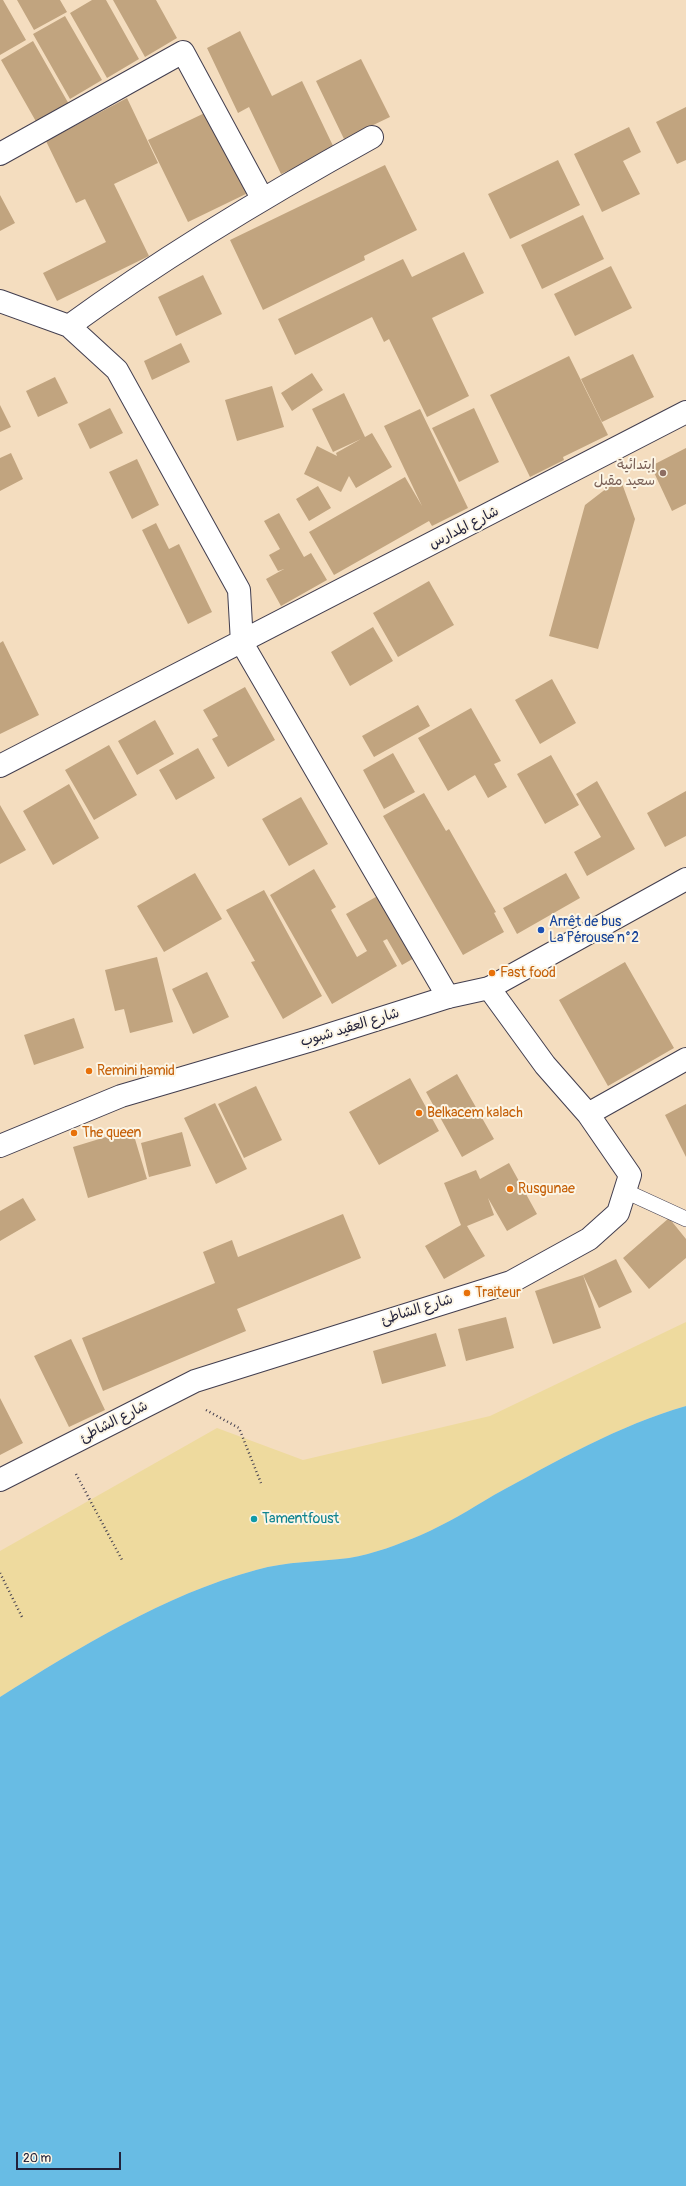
<!DOCTYPE html>
<meta charset="utf-8">
<style>
body{margin:0}
#map{position:relative;width:686px;height:2186px;overflow:hidden;background:#f4ddbf;font-family:Pangolin,sans-serif}
canvas{display:block}
.scale{position:absolute;left:16px;top:2152px;width:105px;height:18px;box-sizing:border-box;border:2px solid #22223b;border-top:0;padding-left:5px;font-size:12px;line-height:14px;white-space:nowrap;color:#22223b;-webkit-text-stroke:3px #fcf5e5;paint-order:stroke}
</style>
<div id="map">
<canvas width="686" height="2186"></canvas>
<div class="scale">20 m</div>
</div>
<script>
const c = document.querySelector('canvas').getContext('2d');
c.lineJoin = 'round';
function paint(path, color) {
  c.fillStyle = color;
  c.fill(path, 'evenodd');
}
function trace(path, color, width, dash) {
  c.strokeStyle = color;
  c.lineWidth = width;
  c.lineCap = dash ? 'butt' : 'round';
  c.setLineDash(dash || []);
  c.stroke(path);
}
function drawText(font, color, halo, rows, align = 'center') {
  c.font = font + ' Pangolin,"Playpen Sans Arabic",sans-serif';
  c.lineWidth = 4;
  c.setLineDash([]);
  c.textBaseline = 'middle';
  c.strokeStyle = halo;
  c.fillStyle = color;
  for (const [text, x, y, turn = 0] of rows) {
    c.save();
    c.translate(x, y);
    c.rotate((+turn || 0) * Math.PI / 180);
    c.textAlign = isNaN(turn) ? turn : align;
    if (halo) c.strokeText(text, 0, 0);
    c.fillText(text, 0, 0);
    c.restore();
  }
}
paint(new Path2D(`
 M686,1322V1406C619,1425 555,1462 494,1495C471,1509 446,1524 421,1535C399,1544 374,1554 349,1558C318,1562 287,1561 256,1570C164,1595 80,1647 0,1697V1551L217,1428L303,1460L490,1416Z`), '#eeda9e');
paint(new Path2D(`
 M686,1406V2186H0V1697C80,1647 164,1595 256,1570C287,1561 318,1562 349,1558C374,1554 399,1544 421,1535C446,1524 471,1509 494,1495C555,1462 619,1425 686,1406Z`), '#68bce4');
paint(new Path2D(`
 M0,0H3L26,40L0,55Z
 M17,0H60L67,12L34,30Z
 M92,0H106L139,59L107,78L70,13Z
 M113,0H156L177,38L145,57Z
 M65,16L102,80L70,99L33,34Z
 M240,31L272,96L302,81L335,150L281,174L249,107L238,113L207,48Z
 M33,41L70,106L38,125L1,60Z
 M361,59L390,117L344,139L316,81Z
 M127,98L158,163L114,184L149,256L57,301L43,273L106,242L85,199L76,203L46,141Z
 M686,107V160L677,164L656,122Z
 M211,110L250,192L188,222L148,140Z
 M629,127L641,152L623,161L640,194L602,212L574,154Z
 M558,160L580,205L510,239L488,194Z
 M385,165L417,230L364,256L365,260L263,310L230,240Z
 M0,195L15,223L0,231Z
 M583,215L604,259L542,289L521,245Z
 M464,252L484,293L432,318L469,396L427,417L389,339L384,342L372,317L295,355L278,319L403,259L412,277Z
 M611,266L632,308L575,336L554,294Z
 M203,275L222,314L176,336L158,297Z
 M181,343L190,362L152,380L144,361Z
 M633,354L654,397L602,422L581,379Z
 M569,356L608,435L563,457L564,460L530,477L490,395Z
 M312,373L323,390L292,411L281,393Z
 M55,377L68,403L38,417L26,391Z
 M272,386L284,427L237,441L225,400Z
 M344,393L365,437L372,433L392,467L356,488L349,476L341,492L304,474L317,446L337,456L336,453L361,439L333,452L312,409Z
 M0,405L11,427L0,432Z
 M110,408L123,433L90,449L78,424Z
 M474,408L499,462L459,482L432,428Z
 M420,409L468,508L432,526L429,521L334,575L309,532L405,477L422,506L384,426Z
 M686,448V504L672,511L651,466Z
 M11,453L23,479L0,491V458Z
 M137,459L159,505L132,519L109,472Z
 M620,478L635,519L598,649L549,636L585,505Z
 M318,486L331,508L309,521L296,499Z
 M279,513L304,557L311,553L327,580L281,606L266,579L284,569L278,571L269,555L280,549L264,521Z
 M156,523L169,549L179,544L212,612L188,624L142,530Z
 M429,581L454,625L398,657L373,613Z
 M373,627L393,661L350,686L331,652Z
 M3,641L39,715L0,734V643Z
 M552,679L576,723L540,744L515,700Z
 M245,687L275,740L228,767L212,739L218,736L203,710Z
 M418,705L430,726L374,757L362,736Z
 M471,708L501,761L494,764L507,787L488,798L475,775L448,791L418,738Z
 M155,720L174,754L137,775L118,741Z
 M109,745L137,795L94,820L65,770Z
 M198,748L215,778L176,800L159,770Z
 M393,753L415,792L384,809L363,770Z
 M551,755L579,805L545,824L517,774Z
 M597,781L635,849L587,876L574,852L601,837L576,794Z
 M69,784L99,838L53,865L23,811Z
 M686,791V836L665,847L647,813Z
 M424,793L446,831L449,829L496,912L494,913L504,932L463,955L383,816Z
 M301,797L328,844L289,866L262,819Z
 M0,805L26,850L0,864Z
 M314,869L336,907L331,910L357,957L367,951L346,914L381,894L416,957L402,965L387,939L383,941L397,966L332,1004L270,895Z
 M195,873L222,919L164,952L137,906Z
 M566,873L580,898L517,934L503,908Z
 M264,890L322,996L283,1019L251,962L255,961L226,910Z
 M157,957L173,1022L130,1033L124,1009L115,1011L105,970Z
 M625,962L674,1048L608,1086L559,1000Z
 M207,972L229,1017L193,1034L172,989Z
 M74,1018L84,1048L34,1065L24,1035Z
 M457,1074L494,1139L462,1157L426,1092Z
 M410,1078L439,1131L379,1165L349,1112Z
 M256,1086L282,1140L244,1158L218,1104Z
 M215,1103L247,1169L216,1184L184,1118Z
 M686,1104V1157L665,1115Z
 M132,1129L147,1179L88,1198L73,1147Z
 M182,1132L191,1166L149,1177L141,1143Z
 M509,1163L537,1214L507,1231L488,1198L494,1215L467,1226L485,1256L444,1279L425,1246L461,1225L444,1183L476,1170L480,1179Z
 M23,1198L36,1220L0,1241V1211Z
 M343,1214L361,1258L237,1309L246,1331L103,1391L82,1338L215,1283L203,1252L232,1240L238,1257Z
 M669,1218L686,1239V1258L649,1289L623,1258Z
 M616,1259L632,1292L599,1308L583,1275Z
 M583,1275L601,1328L553,1344L535,1291Z
 M506,1317L514,1348L466,1361L458,1329Z
 M436,1333L446,1366L382,1384L373,1351Z
 M71,1339L105,1410L69,1427L34,1356Z
 M0,1398L23,1443L0,1455Z`), '#c1a47f');
const service = new Path2D(`
 M625,1191L686,1219`);
const minor = new Path2D(`
 M0,154L183,52L262,198
 M0,301L69,326L117,370L239,590L242,643L448,997
 M69,326C165,256 267,195 372,137
 M0,766L686,412
 M588,1114L686,1059
 M0,1480L195,1381L511,1282L589,1239L618,1213L630,1175L588,1114L545,1065L489,988`);
const secondary = new Path2D(`
 M0,1146L121,1096L312,1040L448,997L489,988L686,879`);
trace(service, '#423e4f', 16);
trace(minor, '#423e4f', 24);
trace(secondary, '#423e4f', 24);
trace(new Path2D(`
 M206,1410L239,1428L261,1483
 M76,1474L122,1560
 M0,1573L23,1619`), '#423e4f', 2.5, [1, 3]);
trace(service, '#fff', 15);
trace(minor, '#fff', 22);
trace(secondary, '#fff', 22);
for (const [x, y, r, color] of [
 [663,473,4,"#8d6e63"],
 [541,930,4,"#1a4fb4"],
 [492,973,4,"#e8710a"],
 [89,1071,4,"#e8710a"],
 [419,1113,4,"#e8710a"],
 [74,1133,4,"#e8710a"],
 [510,1189,4,"#e8710a"],
 [467,1293,4,"#e8710a"],
 [254,1519,4,"#0f9aa8"]
]) {
  const dot = new Path2D();
  dot.arc(x, y, r, 0, 2 * Math.PI);
  c.fillStyle = color;
  c.fill(dot);
  trace(dot, '#fcf5e5', 1.5);
}
drawText('14px', '#785e54', '#fcf5e5', [
 ["إبتدائية",655,465],
 ["سعيد مقبل",655,481]
], 'right');
drawText('14px', '#22223b', '#fcf5e5', [
 ["شارع المدارس",464,528,-27],
 ["شارع العقيد شبوب",350,1028,-17],
 ["شارع الشاطئ",417,1310,-17],
 ["شارع الشاطئ",114,1422,-27]
]);
drawText('14px', '#164399', '#fcf5e5', [
 ["Arrêt de bus",549,922],
 ["La Pérouse n°2",549,938]
], 'left');
drawText('14px', '#c56008', '#fcf5e5', [
 ["Fast food",500,973],
 ["Remini hamid",97,1071],
 ["Belkacem kalach",427,1113],
 ["The queen",82,1133],
 ["Rusgunae",518,1189],
 ["Traiteur",475,1293]
], 'left');
drawText('14px', '#0d838f', '#fcf5e5', [
 ["Tamentfoust",262,1519]
], 'left');
</script>
